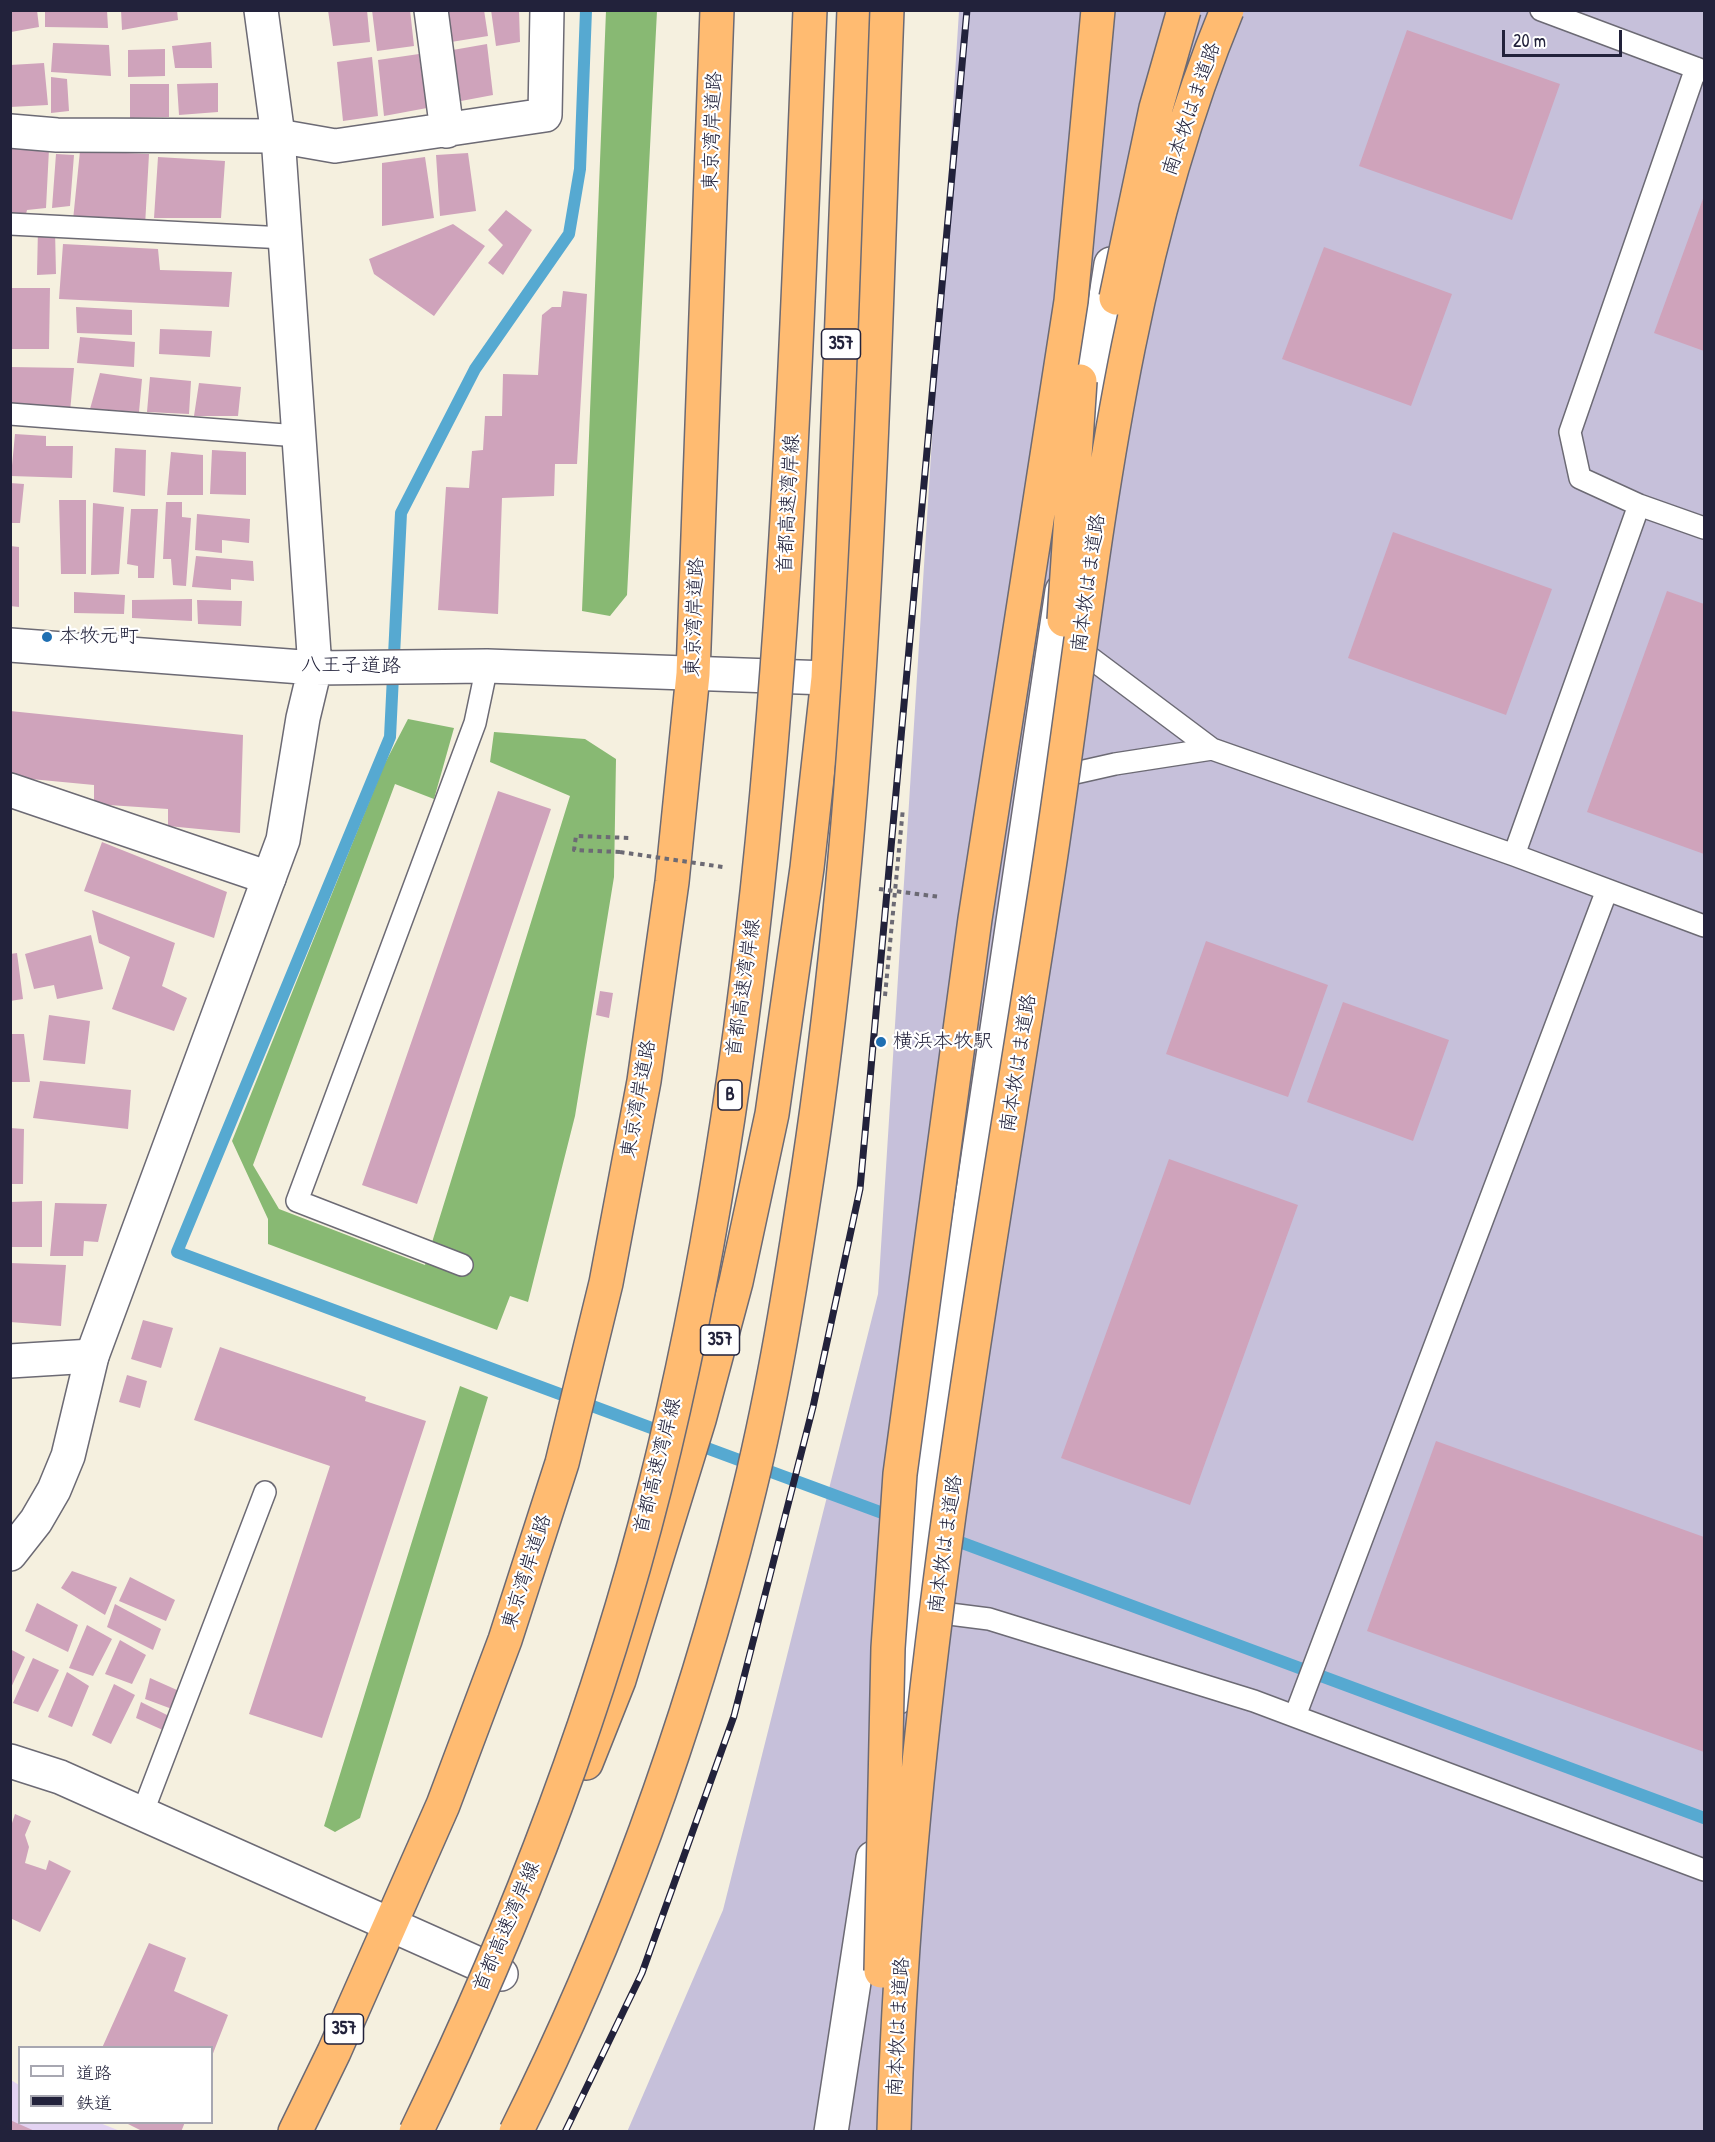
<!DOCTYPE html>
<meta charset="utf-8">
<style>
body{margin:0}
#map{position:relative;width:1715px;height:2142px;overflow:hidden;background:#f5f0df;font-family:"Patrick Hand","Klee One",sans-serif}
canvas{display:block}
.frame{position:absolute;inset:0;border:12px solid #22223b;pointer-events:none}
.legend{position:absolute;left:18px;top:2046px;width:195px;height:78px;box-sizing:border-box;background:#fff;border:2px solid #a7a7b1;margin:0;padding:8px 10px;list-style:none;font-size:18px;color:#22223b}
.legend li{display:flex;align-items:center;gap:12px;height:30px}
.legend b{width:30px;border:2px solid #a7a7b1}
.scale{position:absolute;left:1502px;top:30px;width:120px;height:27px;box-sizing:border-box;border:3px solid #22223b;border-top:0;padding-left:8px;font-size:18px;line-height:21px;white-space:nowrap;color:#22223b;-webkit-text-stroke:4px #fff;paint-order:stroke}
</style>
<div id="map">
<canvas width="1715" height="2142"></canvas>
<div class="frame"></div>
<ul class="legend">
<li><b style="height:8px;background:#fff"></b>道路</li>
<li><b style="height:8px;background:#22223b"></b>鉄道</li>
</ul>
<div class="scale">20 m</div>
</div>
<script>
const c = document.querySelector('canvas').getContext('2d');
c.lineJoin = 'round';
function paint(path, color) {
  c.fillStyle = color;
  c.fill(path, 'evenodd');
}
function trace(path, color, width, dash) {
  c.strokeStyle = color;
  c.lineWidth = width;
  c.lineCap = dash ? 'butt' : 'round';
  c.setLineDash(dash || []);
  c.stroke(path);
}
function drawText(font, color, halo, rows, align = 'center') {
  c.font = font + ' "Patrick Hand","Klee One",sans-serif';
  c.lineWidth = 4.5;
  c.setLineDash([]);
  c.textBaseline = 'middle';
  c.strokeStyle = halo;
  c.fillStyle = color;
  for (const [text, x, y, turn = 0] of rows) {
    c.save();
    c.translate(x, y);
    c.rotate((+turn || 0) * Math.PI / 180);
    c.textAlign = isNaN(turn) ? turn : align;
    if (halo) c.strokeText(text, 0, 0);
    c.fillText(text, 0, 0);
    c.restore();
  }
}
paint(new Path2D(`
 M11,2080L19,2085L20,2122L100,2123L120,2131L11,2132Z`), '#e3d3f2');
paint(new Path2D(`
 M959,11H1704V2131L627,2132L723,1910L878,1294Z`), '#c6c0da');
paint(new Path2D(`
 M606,11H657L627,595L610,616L582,611Z
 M408,719L454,728L434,799L395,784L253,1165L279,1209L425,1265L570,796L490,762L494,732L585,739L616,759L614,877L575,1116L528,1302L510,1296L497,1330L268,1244V1219L232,1141L384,765Z
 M460,1386L488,1397L360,1818L335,1832L324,1826Z`), '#88b973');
trace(new Path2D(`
 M586,10L580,169L569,234L475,369L401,513L390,737L177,1252L665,1433
 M693,1443L896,1518
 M949,1538L1704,1818`), '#56a9d1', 12);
paint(new Path2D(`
 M10,10H37L39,27L11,32Z
 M45,10H107L108,28L45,27Z
 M121,10H177L178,20L122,30Z
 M328,10H367L370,42L333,46Z
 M372,10H410L414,46L377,51Z
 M447,10H484L488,36L451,42Z
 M491,10H519L520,42L496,46Z
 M1407,30L1560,84L1512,220L1359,166Z
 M211,42L212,68H175L172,46Z
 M53,43L109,45L111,76L51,72Z
 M487,44L493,95L461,101L457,78L447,51Z
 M165,49V76L128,77V50Z
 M419,54L427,108L384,116L378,60Z
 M372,57L378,116L343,121L337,62Z
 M44,63L48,105L10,107V65Z
 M51,77L67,79L69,111L51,113Z
 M218,83V112L179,115L177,84Z
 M130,84H169V117L130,118Z
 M10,147L49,149L46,208L27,210L25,218L10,216Z
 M80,151L149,154L145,226L73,220Z
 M468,153L476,211L440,216L436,155Z
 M56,154L74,155L70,206L52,208Z
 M158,157L225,161L221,218H154Z
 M425,157L434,218L382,226V163Z
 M1704,196V351L1654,333Z
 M506,210L532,230L503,275L488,263L503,245L488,230Z
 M453,224L485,246L434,316L374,274L369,259Z
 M38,228L55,230L56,274L37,275Z
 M63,244L158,249L160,270L232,272L229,307L59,299Z
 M1324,247L1452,294L1411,406L1282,359Z
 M10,288H50L49,349H10Z
 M563,291L587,294L577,464H555L554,496L502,498L498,614L438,610L446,487L469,488L472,451L483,450L485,416H502L503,374L538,375L542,315L552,307H561Z
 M76,307L132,310V335L77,333Z
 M160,329L212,331L210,357L159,354Z
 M80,337L135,342L134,367L77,363Z
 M10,367L74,368L70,412L10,409Z
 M100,373L142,379L139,412L90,409Z
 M150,377L191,381L189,414L147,412Z
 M199,383L241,387L238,416H194Z
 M15,434L46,436V446H73L72,478L11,476Z
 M115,448L146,450L145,496L113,492Z
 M212,450L246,452V495L210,494Z
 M171,452L203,455V495H167Z
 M10,483L24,484L20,523H10Z
 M59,500H86V574H61Z
 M166,502H182V517L191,518L186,586L173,585L171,559H163Z
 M93,503L124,507L119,574L91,575Z
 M131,509H158L154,578H138V566L127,564Z
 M197,514L250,519L249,543L222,540V553L195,550Z
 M1393,532L1552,589L1506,715L1348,658Z
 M10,546L19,547V607L10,606Z
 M196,556L253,561L254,581L231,579V590L192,587Z
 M1667,591L1704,604V854L1587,812Z
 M74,592L125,595L124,614L74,613Z
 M192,599V621L132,618V600Z
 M197,600L242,601L241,626L198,624Z
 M10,711L243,735L240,833L168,826V809L94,804V785L10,777Z
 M498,791L551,809L417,1204L362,1185Z
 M102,842L227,892L214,938L84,891Z
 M92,910L175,943L162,986L187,998L174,1031L112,1009L130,957L99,943Z
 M91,935L103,989L57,999L54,985L34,989L25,954Z
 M1206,941L1328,985L1288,1097L1166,1054Z
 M17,953L23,999L10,1001V954Z
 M600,991L613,993L609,1018L596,1015Z
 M1343,1002L1449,1040L1413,1141L1307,1102Z
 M49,1015L90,1021L85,1064L43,1060Z
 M10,1034H24L30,1082H10Z
 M40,1081L131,1090L128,1129L33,1118Z
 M10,1128L24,1129L23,1184H10Z
 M1169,1159L1298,1205L1190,1505L1061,1458Z
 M42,1201V1247H10V1202Z
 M55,1203L107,1204L98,1242L84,1241L83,1256H50Z
 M10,1263L66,1265L61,1326L10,1322Z
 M143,1320L173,1328L161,1368L131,1359Z
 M220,1347L366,1397L365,1401L426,1421L322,1738L249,1714L330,1466L194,1420Z
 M127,1375L147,1381L140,1408L119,1402Z
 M1436,1441L1704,1537V1752L1367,1631Z
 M72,1571L117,1587L105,1615L61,1588Z
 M130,1577L175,1600L166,1621L119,1601Z
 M37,1603L78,1625L68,1652L25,1631Z
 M115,1604L161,1629L153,1650L107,1627Z
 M87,1625L112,1639L93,1676L69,1668Z
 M120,1640L146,1655L132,1684L105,1674Z
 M10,1649L25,1657L10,1690Z
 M33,1658L59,1670L38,1712L13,1703Z
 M67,1672L89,1686L72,1727L48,1717Z
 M150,1678L177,1690L172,1709L145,1699Z
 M114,1684L135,1695L111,1744L92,1735Z
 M141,1702L169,1716L165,1731L136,1718Z
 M15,1814L31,1821L25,1835L29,1847L25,1863L46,1870L49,1860L71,1871L40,1932L10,1918V1829Z
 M149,1943L186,1958L174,1991L228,2015L212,2056V2048H102Z
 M10,2120L37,2132H10Z
 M124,2122H185L181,2132H144Z`), '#cfa3bb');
const service = new Path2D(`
 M1541,10L1704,71
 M1696,68L1570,432L1580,478L1639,505L1704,528
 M10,224L285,238
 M10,414L298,436
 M1072,644L1212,749L1514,855L1704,926
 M1053,778L1115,764L1212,749
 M1514,855L1639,505
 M462,1265L297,1201L475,723L487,666
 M926,1611L989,1619L1254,1701L1704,1870
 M1295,1716L1607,890
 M142,1814L265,1492`);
const minor = new Path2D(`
 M431,10L447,131
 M10,131L57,135L278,136L335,146L545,115L547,10
 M1087,418L1111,264
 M10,790L269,878
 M10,1361L92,1356
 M898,1697L1062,591
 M831,2132L873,1858`);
const tertiary = new Path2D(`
 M10,645L315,668L487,666L828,678
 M10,1554L36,1521L54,1490L68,1456L92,1356L283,840L303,718L315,668L278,136L261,10
 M10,1761L60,1777L501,1974`);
const trunk = new Path2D(`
 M586,1763L619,1680L699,1420L736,1282L772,1114L807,868L828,678L854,10
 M295,2132L334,2052L443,1805L505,1640L562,1463L606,1283L644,1081L672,882L693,674L717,10`);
trace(service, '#6c6a74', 24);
trace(minor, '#6c6a74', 36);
trace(tertiary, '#6c6a74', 36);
trace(trunk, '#6c6a74', 36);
trace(new Path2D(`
 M620,852L574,850L576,836L630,838
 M885,996L903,808`), '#6c6a74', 4, [4.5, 4.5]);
trace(service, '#fff', 21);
trace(minor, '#fff', 33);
trace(tertiary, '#fff', 33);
trace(trunk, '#ffbb71', 33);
const rail = new Path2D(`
 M565,2132L642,1973L734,1716L813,1407L860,1189L967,10`);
trace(rail, '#22223b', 7);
trace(rail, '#fff', 4.5, [14]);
const motorwayBridge = new Path2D(`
 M1116,298L1156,108L1184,10
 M1064,620L1080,381
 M881,1971L888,1648L900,1474L975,919L1071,301L1098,10
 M416,2132C516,1926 599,1709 655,1487C776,1005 790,504 810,10
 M516,2132C615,1934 691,1721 745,1507C771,1405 788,1301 804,1197C866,804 872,407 887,10
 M894,2132C905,1713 982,1299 1046,887C1092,592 1112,289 1227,10`);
trace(motorwayBridge, '#6c6a74', 36, []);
trace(new Path2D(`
 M620,852L723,867
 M879,889L940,897`), '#6c6a74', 4, [4.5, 4.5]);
trace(motorwayBridge, '#ffbb71', 33);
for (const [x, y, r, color] of [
 [47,637,6,"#1f6fb2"],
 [881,1042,6,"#1f6fb2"]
]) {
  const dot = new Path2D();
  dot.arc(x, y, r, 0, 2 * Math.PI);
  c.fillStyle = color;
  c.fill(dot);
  trace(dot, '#fff', 2);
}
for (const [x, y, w] of [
 [841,344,39],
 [730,1095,24],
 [720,1340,39],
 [344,2029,39]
]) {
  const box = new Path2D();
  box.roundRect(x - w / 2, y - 15, w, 30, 4.5);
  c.fillStyle = '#fff';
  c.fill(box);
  trace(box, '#22223b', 1.5);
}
drawText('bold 18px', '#22223b', null, [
 ["357",841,344],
 ["B",730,1095],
 ["357",720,1340],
 ["357",344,2029]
]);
drawText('20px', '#22223b', '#fff', [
 ["南本牧はま道路",1192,109,-71],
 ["東京湾岸道路",713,131,-88],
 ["首都高速湾岸線",789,504,-87],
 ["南本牧はま道路",1089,583,-82],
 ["東京湾岸道路",695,617,-88],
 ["八王子道路",351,666,1],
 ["首都高速湾岸線",744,988,-82],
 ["南本牧はま道路",1019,1063,-81],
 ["東京湾岸道路",639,1099,-80],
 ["首都高速湾岸線",658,1466,-76],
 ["南本牧はま道路",946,1544,-82],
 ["東京湾岸道路",527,1572,-72],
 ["首都高速湾岸線",507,1927,-67],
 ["南本牧はま道路",899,2027,-87]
]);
drawText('20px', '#22223b', '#fff', [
 ["本牧元町",59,637],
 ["横浜本牧駅",893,1042]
], 'left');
</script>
